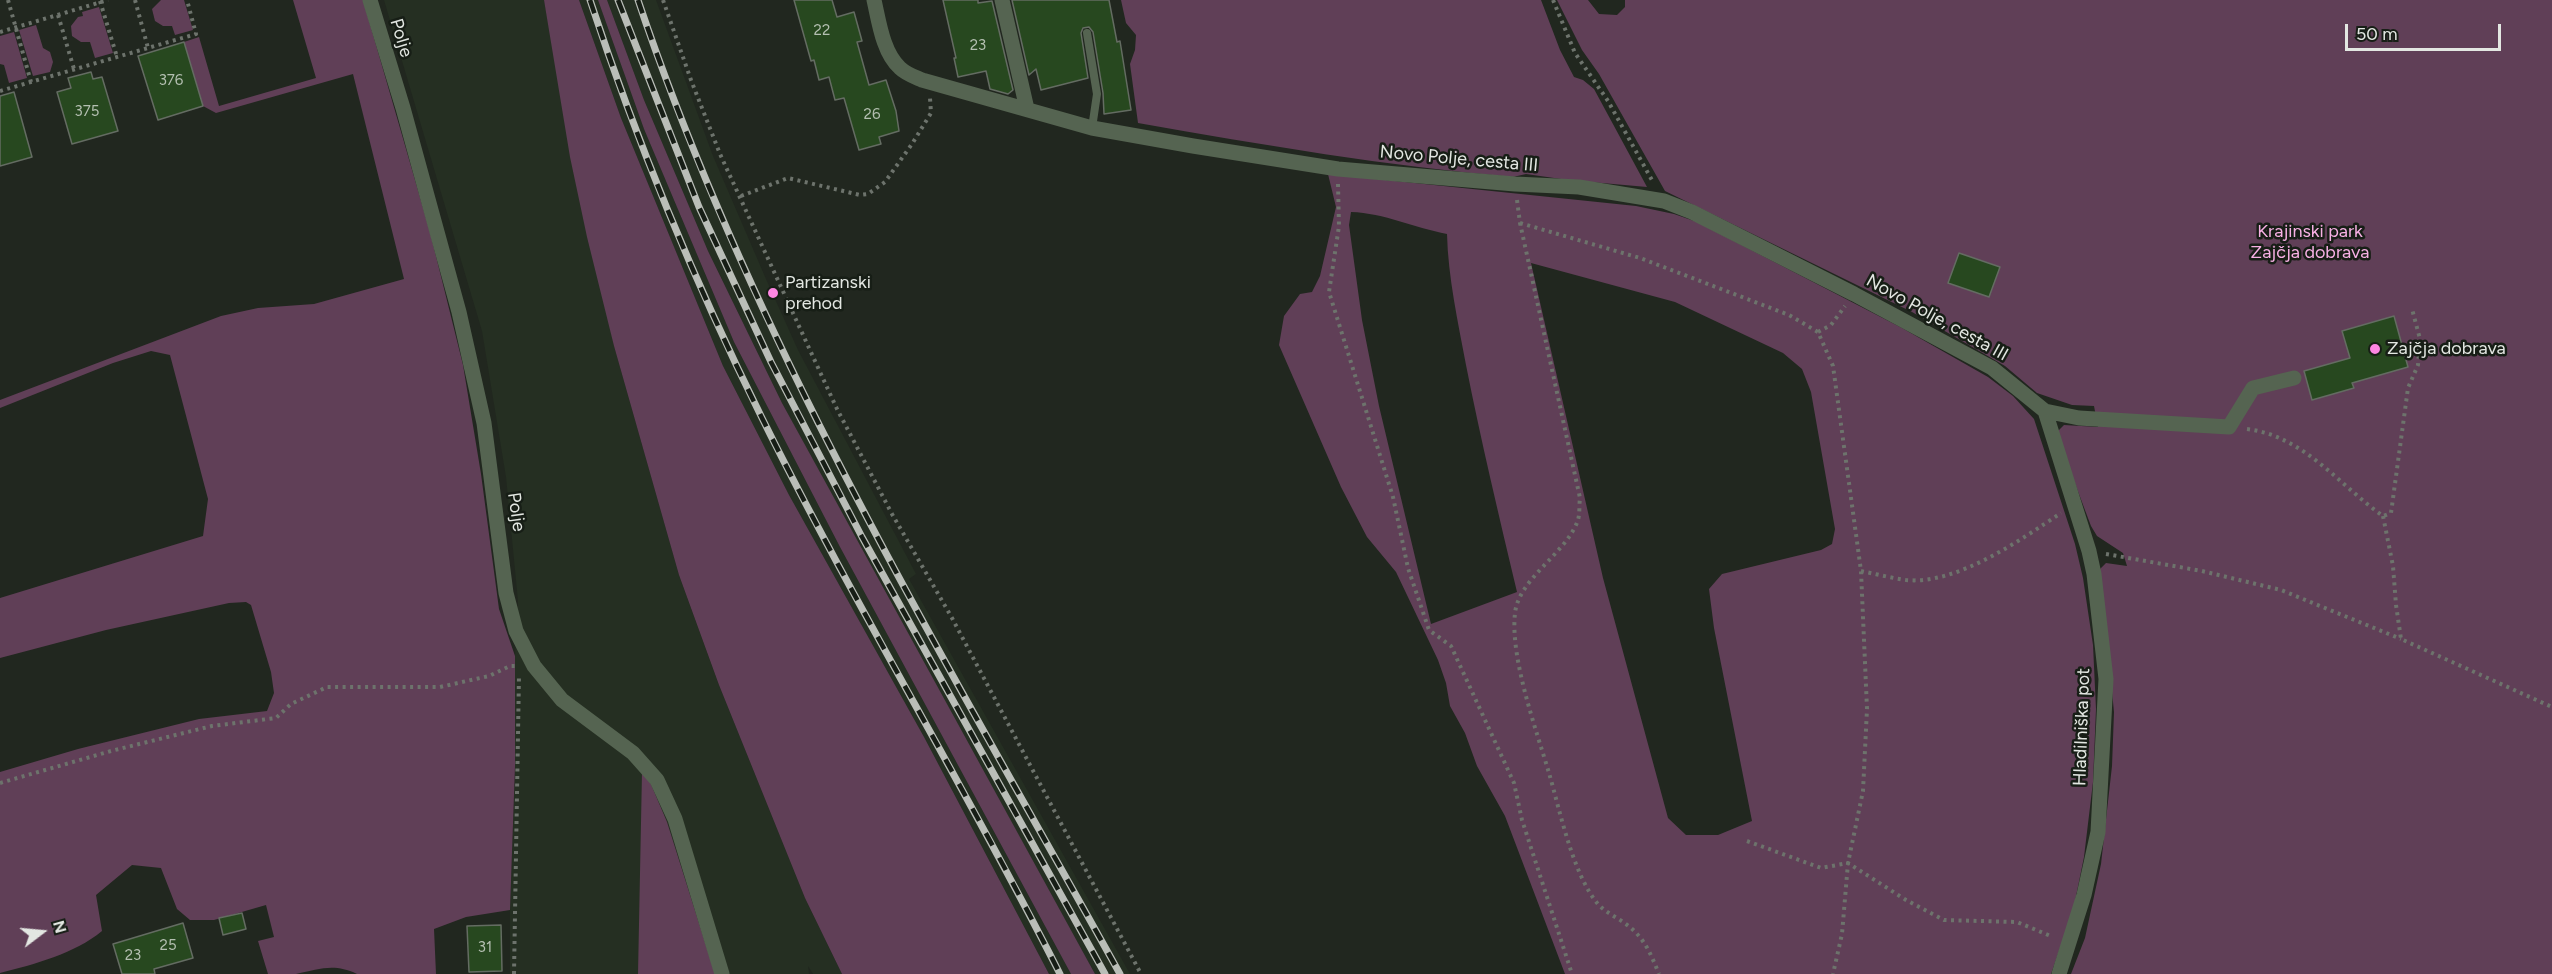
<!DOCTYPE html>
<meta charset="utf-8">
<style>
body{margin:0}
#map{position:relative;width:2552px;height:974px;overflow:hidden;background:#21271f;font-family:Figtree,sans-serif}
canvas{display:block}
.north{position:absolute;left:12px;top:902px;width:60px;height:60px;-webkit-text-stroke:4px #171e16;paint-order:stroke;rotate:74deg;font-size:16px;font-weight:700;line-height:24px;text-align:center;color:#e3e7e2}
.north::after{content:'';display:block;margin:auto;width:21px;height:27px;background:#e3e7e2;clip-path:polygon(50% 0,100% 100%,50% 72%,0 100%)}
.scale{position:absolute;left:2345px;top:24px;width:156px;height:27px;box-sizing:border-box;border:3px solid #e3e7e2;border-top:0;padding-left:8px;font-size:18px;line-height:21px;white-space:nowrap;color:#e3e7e2;-webkit-text-stroke:4px #171e16;paint-order:stroke}
</style>
<div id="map">
<canvas width="2552" height="974"></canvas>
<div class="north">N</div>
<div class="scale">50 m</div>
</div>
<script>
const c = document.querySelector('canvas').getContext('2d');
c.lineJoin = 'round';
function paint(path, color) {
  c.fillStyle = color;
  c.fill(path, 'evenodd');
}
function trace(path, color, width, dash) {
  c.strokeStyle = color;
  c.lineWidth = width;
  c.lineCap = dash ? 'butt' : 'round';
  c.setLineDash(dash || []);
  c.stroke(path);
}
function drawText(font, color, halo, rows, align = 'center') {
  c.font = font + ' Figtree,sans-serif';
  c.lineWidth = 5;
  c.setLineDash([]);
  c.textBaseline = 'middle';
  c.strokeStyle = halo;
  c.fillStyle = color;
  for (const [text, x, y, turn = 0] of rows) {
    c.save();
    c.translate(x, y);
    c.rotate((+turn || 0) * Math.PI / 180);
    c.textAlign = isNaN(turn) ? turn : align;
    if (halo) c.strokeText(text, 0, 0);
    c.fillText(text, 0, 0);
    c.restore();
  }
}
paint(new Path2D(`
 M384,0H544L614,346L679,575L719,685L805,898L842,974H813L808,966L809,974H510V910L515,766V656L518,601L506,477L482,331Z
 M579,0H598L644,129L734,342L840,547L1071,974H1049L924,737L789,495L723,366L621,118Z
 M607,0H656L713,156L766,279L798,350L916,574L909,579L1130,974H1095L855,539L782,403L708,251L644,100Z`), '#252f22');
paint(new Path2D(`
 M161,0H184L193,30L175,35L172,26H163L155,21L152,9Z
 M293,0H363L430,232L463,365L481,474L499,609L515,656V766L510,910L466,917L434,929L436,974H357C334,963 320,969 296,974C287,974 277,974 268,974L258,941L274,937L266,905L214,920H190L177,909L161,868L132,865L96,895L102,931C74,954 35,964 0,973V772L78,749L199,719L267,711L274,693L271,672L251,605L246,602L229,603L106,630L0,658V598L203,536L208,499L170,355L151,351L113,363L0,408V400L221,316L258,308L314,304L404,279L353,74L216,113L203,106L184,42L199,37L219,106L316,78Z
 M544,0H579L621,118L723,366L789,495L924,737L1049,974H842L805,898L719,685L679,575L614,346L587,237L570,157Z
 M598,0H607L644,100L708,251L782,403L1095,974H1071L840,547L734,342L644,129Z
 M1121,0H1541L1560,50L1574,77L1583,80L1594,89L1647,187L1568,180L1526,174L1513,177C1387,166 1263,145 1138,123L1130,64L1135,50L1136,35L1126,23Z
 M1557,0H1588L1599,14L1617,15L1625,7V0H2552V974H2071L2085,938L2101,864L2112,766L2114,712L2100,569L2106,563L2127,566L2123,553L2097,536L2091,526L2056,433L2064,425L2098,427L2094,406L2072,405L2037,393L2005,366L1912,312L1665,191L1599,74L1582,50Z
 M99,7L113,53L95,58L90,42H81L72,36L71,26L78,17L83,16L82,12Z
 M36,25L43,48L50,52L53,62L50,72L33,76L19,30Z
 M14,32L27,78L9,83L4,65L0,64V36Z
 M1328,174L1636,206L1674,214L1697,222L1902,328L1988,377L2013,396L2034,419L2075,544L2083,578L2093,645L2096,709L2093,782L2084,857L2073,911L2051,974H1565L1505,816L1477,766L1465,733L1450,706L1446,683L1438,660L1396,572L1367,537L1341,487L1279,345L1284,316L1300,294L1312,292L1320,276L1336,207ZM1351,212C1384,213 1415,228 1447,234C1448,277 1458,322 1466,365C1481,441 1499,516 1517,592L1431,624L1379,406L1362,320L1349,225ZM1531,263L1675,302L1783,353L1802,369L1811,392L1835,529L1832,544L1821,550L1722,574L1709,589L1714,628L1752,821L1718,835H1686L1668,818L1603,578Z
 M642,772L650,782L667,822L715,974H638Z`), '#603f57');
const building = new Path2D(`
 M794,0H832L837,17L854,12L862,41L857,42L869,85L886,80L896,111L899,131L879,137L881,144L859,150L844,98L835,100L829,77L819,80L814,60L811,61Z
 M943,0H978V3L992,1L1013,90L1008,94L990,89L986,71L958,77L954,58H956Z
 M1012,0H1109L1117,42L1120,41L1131,110L1104,114L1103,93L1093,32L1089,27L1083,28L1081,33L1088,78L1041,90L1036,69L1029,75Z
 M184,42L203,106L158,120L138,56Z
 M91,72L93,79L102,77L118,131L72,144L57,92L71,88L68,78Z
 M14,92L32,157L0,166V96Z
 M1959,253L2000,267L1989,297L1948,283Z
 M2394,316L2408,367L2352,383L2354,388L2312,400L2304,371L2350,358L2342,331Z
 M242,913L246,929L223,935L219,918Z
 M183,923L193,958L154,969L155,974H122L113,944Z
 M501,925L502,971L469,972L467,926Z`);
paint(building, '#27481f');
trace(building, '#646c62', 1.5);
trace(new Path2D(`
 M8,0L31,82
 M135,0L148,48
 M663,0L691,80L720,154L837,409L892,514L952,618L1141,974
 M1553,0L1575,53L1608,101L1653,182
 M100,1L117,57
 M58,15L74,69
 M0,32L108,0
 M0,91L196,34L187,0
 M1338,184L1339,226L1329,292L1393,497L1408,568L1429,630L1451,646L1514,783L1522,820L1572,974
 M741,196L788,178L860,195L868,194L885,182L912,144L931,113L930,98
 M1517,200L1520,223L1580,498C1579,505 1580,513 1578,520C1566,554 1519,578 1515,613C1510,658 1536,729 1549,773C1560,811 1573,875 1598,904C1607,914 1621,919 1631,928C1646,941 1652,957 1659,974
 M1520,223L1640,258L1789,315L1818,332L1833,366L1861,571L1867,709L1863,791L1848,863L1842,934L1833,974
 M1818,332L1831,325L1845,306
 M2247,429C2304,436 2339,485 2383,516L2391,513L2408,388L2418,365L2420,339L2412,309
 M2383,516L2393,566L2396,605L2401,639L2552,707
 M2106,554L2202,571L2281,590L2401,639
 M1861,571C1876,574 1891,578 1906,580C1957,585 2020,540 2061,513
 M0,783L111,751L212,726L276,718L291,704L327,687H440L489,676L510,666H515
 M1747,841L1821,868L1848,863L1906,900L1944,920L2017,922L2053,937
 M514,974L519,675`), '#6d736c', 4, [3, 4.5]);
trace(new Path2D(`
 M1087,33L1097,94L1092,128`), '#556451', 8);
trace(new Path2D(`
 M370,0L403,108L459,312L484,423L506,593L516,631L534,666L562,700L633,753L657,780L675,819L722,974
 M874,0C879,22 883,53 900,68C906,74 915,77 922,80L1092,128L1193,146L1338,169L1515,184L1579,187L1664,201L1692,212L1854,294L1992,368L2045,411L2079,418L2229,427L2253,388L2294,378
 M1002,0L1027,109
 M2045,411L2089,551L2094,574L2106,679L2098,832L2084,895L2059,974`), '#556451', 15);
const rail = new Path2D(`
 M590,0C637,143 695,283 762,418C855,606 965,786 1060,974
 M618,0L699,207L771,362L862,537L1105,974
 M638,0C754,345 944,657 1120,974`);
trace(rail, '#babeb8', 7);
trace(rail, '#171e16', 4.5, [14]);
for (const [x, y, r, color] of [
 [773,293,6,"#fd86e2"],
 [2375,349,6,"#fd86e2"]
]) {
  const dot = new Path2D();
  dot.arc(x, y, r, 0, 2 * Math.PI);
  c.fillStyle = color;
  c.fill(dot);
  trace(dot, '#171e16', 2);
}
drawText('15px', '#b4bfb1', null, [
 ["22",822,31],
 ["23",978,46],
 ["376",171,81],
 ["375",87,112],
 ["26",872,115],
 ["25",168,946],
 ["31",485,948],
 ["23",133,956]
]);
drawText('18px', '#e3e7e2', '#171e16', [
 ["Polje",401,38,73],
 ["Novo Polje, cesta III",1459,159,5],
 ["Novo Polje, cesta III",1937,318,29],
 ["Polje",516,512,82],
 ["Hladilniška pot",2082,727,-88]
]);
drawText('18px', '#f7b0e4', '#171e16', [
 ["Krajinski park",2310,232],
 ["Zajčja dobrava",2310,253]
]);
drawText('18px', '#e3e7e2', '#171e16', [
 ["Partizanski",785,283],
 ["prehod",785,304],
 ["Zajčja dobrava",2387,349]
], 'left');
</script>
